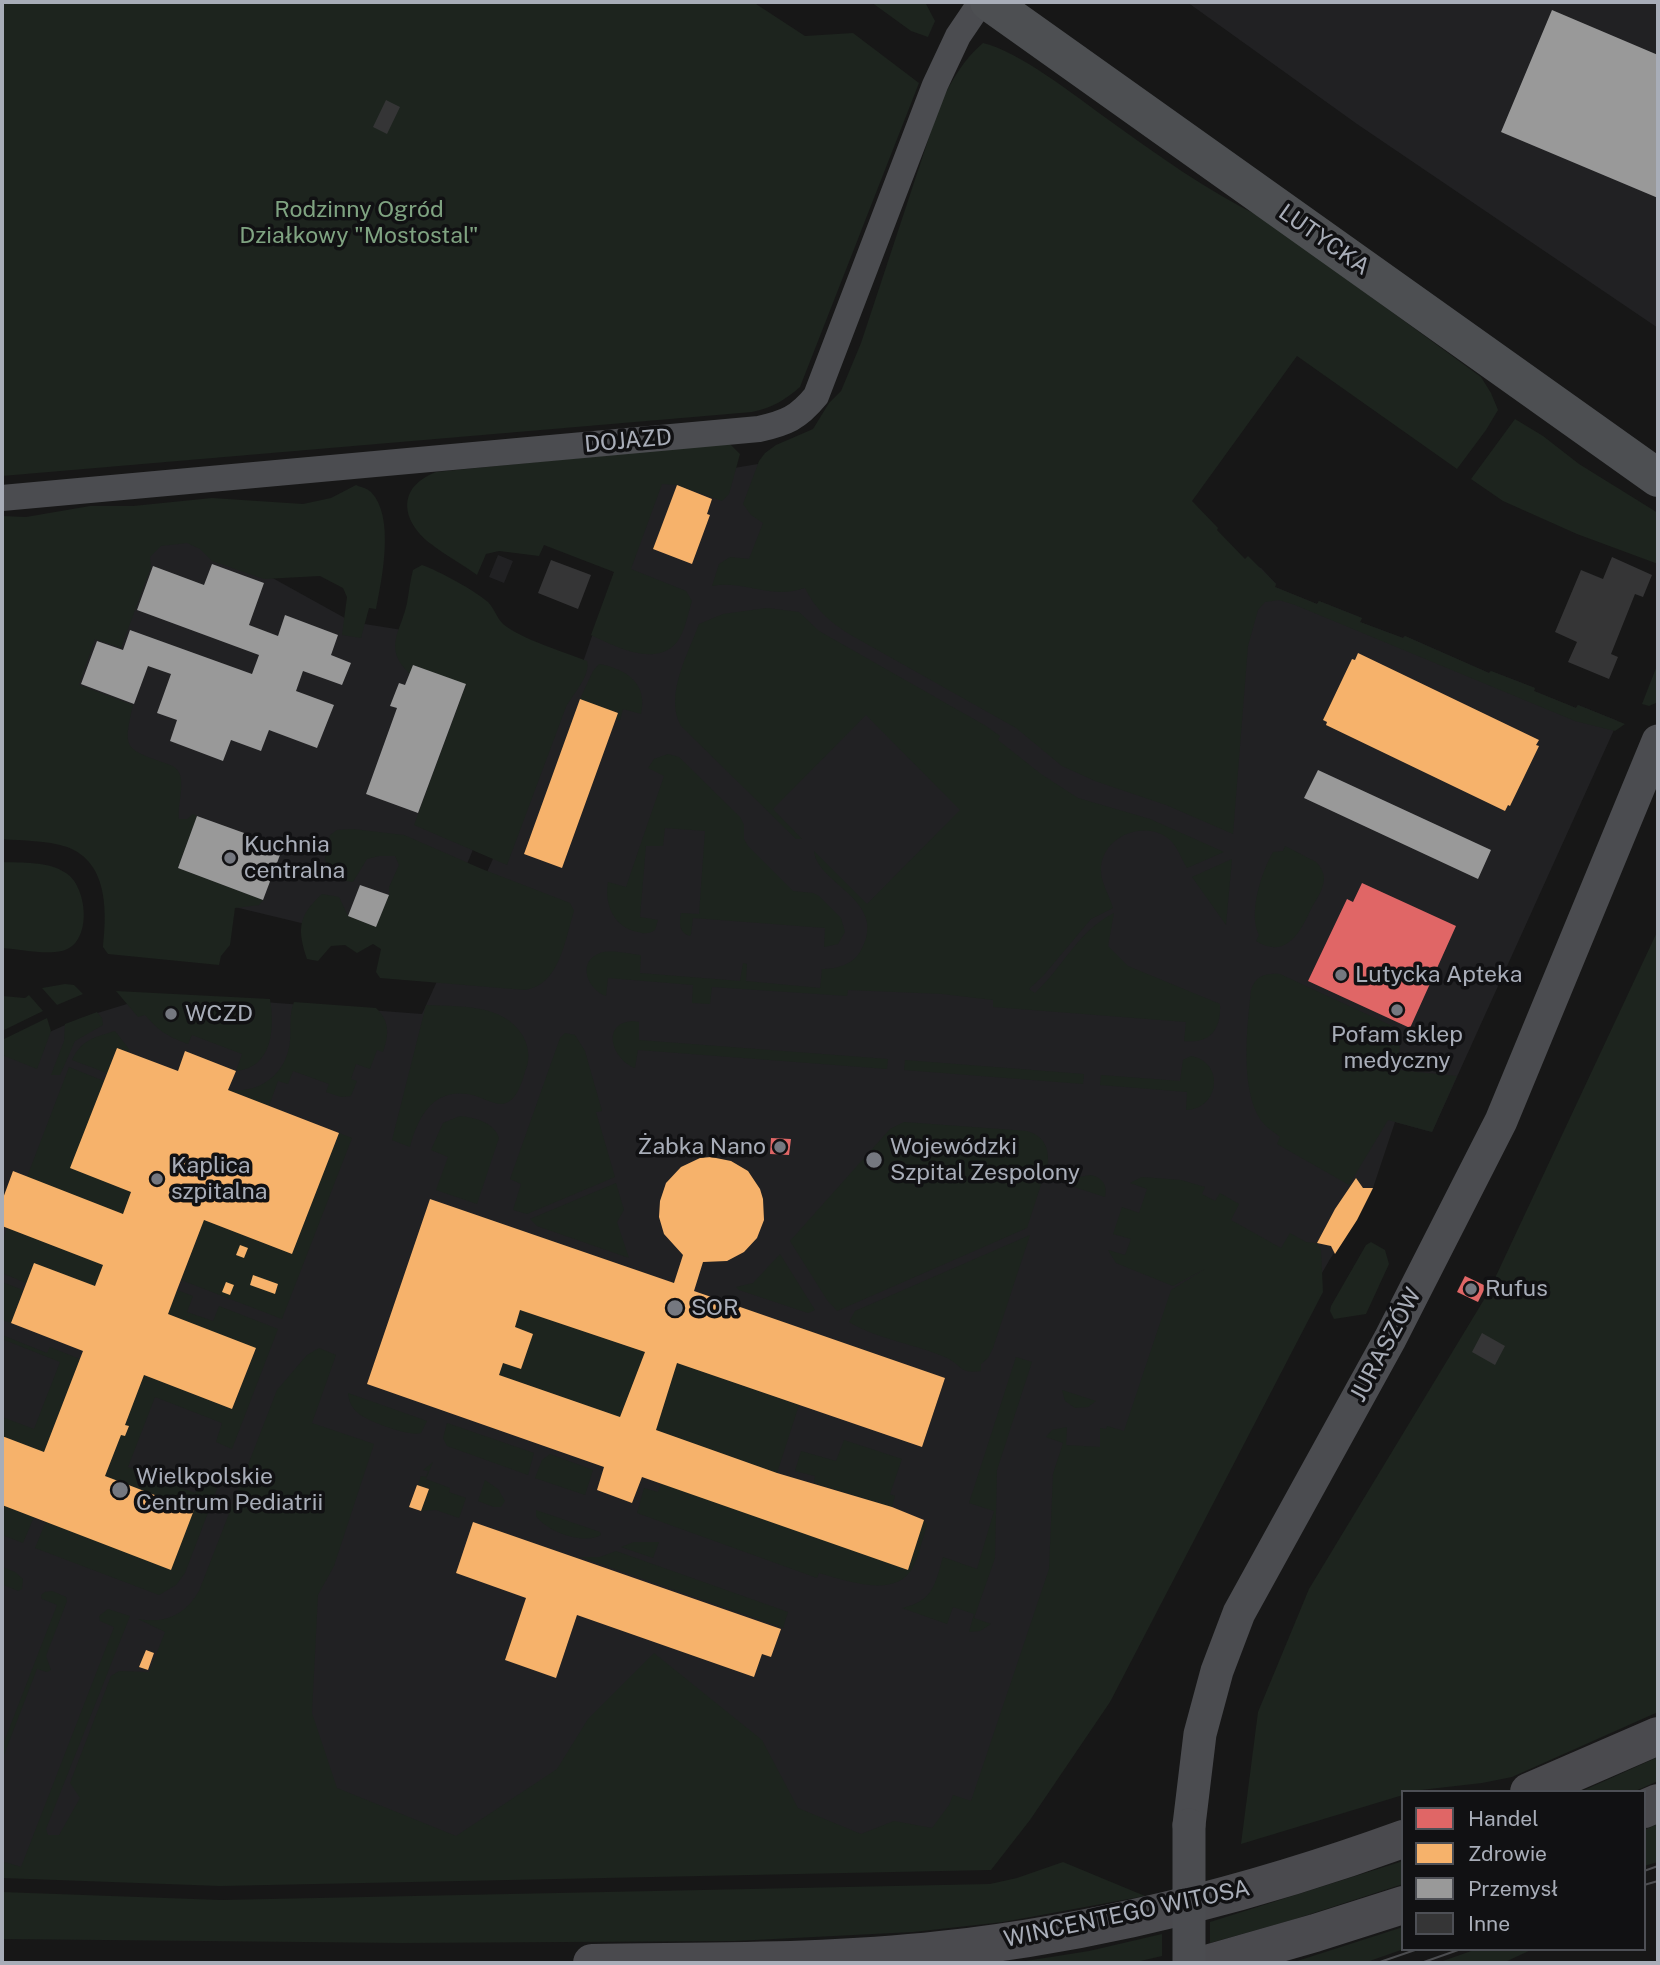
<!DOCTYPE html>
<meta charset="utf-8">
<style>
body{margin:0}
#map{position:relative;width:1660px;height:1965px;overflow:hidden;background:#171717;font-family:"Public Sans",sans-serif}
canvas{display:block}
.frame{position:absolute;inset:0;border:4px solid #a8adb8;pointer-events:none}
.legend{position:absolute;left:1401px;top:1790px;width:245px;height:161px;box-sizing:border-box;background:#111113;border:2px solid #4d4f55;margin:0;padding:9px 12px;list-style:none;font-size:21px;color:#a8adb8}
.legend li{display:flex;align-items:center;gap:14px;height:35px}
.legend b{width:35px;border:2px solid #4d4f55}
</style>
<div id="map">
<canvas width="1660" height="1965"></canvas>
<div class="frame"></div>
<ul class="legend">
<li><b style="height:19px;background:#e06666"></b>Handel</li>
<li><b style="height:19px;background:#f6b26b"></b>Zdrowie</li>
<li><b style="height:19px;background:#999"></b>Przemysł</li>
<li><b style="height:19px;background:#353536"></b>Inne</li>
</ul>
</div>
<script>
const c = document.querySelector('canvas').getContext('2d');
c.lineJoin = 'round';
function paint(path, color) {
  c.fillStyle = color;
  c.fill(path, 'evenodd');
}
function trace(path, color, width, dash) {
  c.strokeStyle = color;
  c.lineWidth = width;
  c.lineCap = dash ? 'butt' : 'round';
  c.setLineDash(dash || []);
  c.stroke(path);
}
function drawText(font, color, halo, rows, align = 'center') {
  c.font = font + ' "Public Sans",sans-serif';
  c.lineWidth = 7;
  c.setLineDash([]);
  c.textBaseline = 'middle';
  c.strokeStyle = halo;
  c.fillStyle = color;
  for (const [text, x, y, turn = 0] of rows) {
    c.save();
    c.translate(x, y);
    c.rotate((+turn || 0) * Math.PI / 180);
    c.textAlign = isNaN(turn) ? turn : align;
    if (halo) c.strokeText(text, 0, 0);
    c.fillText(text, 0, 0);
    c.restore();
  }
}
paint(new Path2D(`
 M1187,2H1658V328L1357,124Z
 M823,453L1261,568L1276,584L1275,587L1317,604L1319,601L1362,618L1360,622L1403,638L1405,636L1489,673L1491,671L1535,688L1534,691L1576,708L1578,705L1618,721L1432,1132L1395,1122L1373,1188L1357,1220L1330,1259L991,1854L2,1870V1057L27,1042L81,1018L127,1004L162,998L198,997L422,1014L583,662L645,483Z
 M204,540L352,622L478,642L544,677L430,954L218,903L140,870L28,734L95,544Z
 M498,555L513,561L504,583L489,577Z`), '#212123');
paint(new Path2D(`
 M2,2H753L805,36L853,33L919,83L800,387C785,400 772,408 752,412L2,476Z
 M871,2H925L935,21L928,37L911,31Z
 M983,43C1020,52 1074,95 1106,118C1156,154 1207,191 1263,218L1481,377L1491,393L1498,410L1486,430L1457,469L1297,356L1192,501L1218,528L1217,530L1245,559L1248,556L1276,584L1275,587L1317,604L1319,601L1362,618L1360,622L1403,638L1405,636L1489,673L1491,671L1535,688L1534,691L1576,708L1578,705L1625,724L1615,731L1575,721L1295,605L1279,600L1265,602L1258,610L1248,646L1233,834L1166,805L1095,781L1062,766L1016,728L849,634C829,621 816,610 805,588C770,600 744,580 712,586L719,564L730,557L749,559L763,523L751,515L743,504L759,461L765,453L776,445L813,429L829,403L841,391L861,343L940,104C952,80 963,60 983,43Z
 M1515,419L1543,436L1579,464L1658,513V564L1577,534L1503,501L1471,479Z
 M729,443L740,454L729,494L722,501L677,485L662,484L631,569L686,591L692,601C688,613 685,632 677,642C656,668 614,646 591,635L614,572L544,545L539,556L499,551L486,554L477,575C462,564 445,555 431,544C400,520 397,487 436,472Z
 M356,485C360,487 367,488 371,492C395,516 382,579 376,609L369,608L361,638L342,635L347,597L343,588L320,576L264,579L212,561L200,549L187,543L161,546L150,557L151,567L121,648L95,639L79,685L133,705C123,748 124,749 165,763C170,765 175,766 178,771C186,782 177,805 179,819H187L193,814L197,816L178,868L263,900L259,905L235,908L230,945L221,956L219,965L108,954L103,947C107,911 108,862 67,847C46,840 23,841 2,839V516L26,517L90,506H133L212,498L303,504L331,498Z
 M422,565C439,571 474,590 488,602C494,608 497,618 503,624C521,639 564,652 587,661C591,675 573,694 566,707L507,865L414,825L466,685L413,665L410,674C382,648 401,632 407,603C409,592 410,581 413,570Z
 M767,608L799,612L819,631L986,726L1000,736L998,740L1041,774L1078,798L1150,819L1224,852L1187,868C1182,860 1177,846 1170,840C1145,818 1100,837 1101,871C1101,883 1110,897 1113,908L1091,919L1043,976L1029,989L1035,993C1064,966 1078,931 1114,913L1108,946L1128,966L1220,1004C1221,1028 1212,1044 1184,1041L1186,1022L993,1007V1000L942,994L848,990L847,996L712,987L710,1004L692,1003L693,985L608,978L606,996C588,990 576,962 600,953C612,949 629,954 641,955L640,973L740,981L743,963L747,964L746,981L820,988L822,969C836,969 852,965 860,952C891,900 817,885 814,851L867,904L960,810L866,715L773,809L802,839H796L681,726C664,696 688,654 699,624L723,614Z
 M1658,663V702L1649,706L1642,704Z
 M599,664C627,669 648,684 641,714L623,709L620,720L616,719L618,713L580,699L593,671Z
 M668,754L679,757L740,817L744,825V839L748,846L793,891L813,893L819,896L841,918L845,932L838,944L824,947L825,928L693,918L691,934L690,936C679,933 679,923 681,913L699,914L705,831L665,828L663,846H646L640,917L658,920L655,930C649,934 645,934 638,932C614,928 604,904 608,882L626,887L664,776L648,768L654,759Z
 M353,829L404,835L482,869L570,903L574,911C565,939 560,985 525,990L380,978L376,972L381,949L373,944L357,953L345,945L331,946L318,961L307,959C297,929 298,916 322,894L339,897L348,916L376,927L389,895V887L399,865L395,856H379L367,859L353,882L328,878L325,857L330,835L337,830Z
 M1285,846L1316,862C1320,866 1323,871 1324,877C1325,886 1317,899 1312,907C1301,931 1287,960 1256,941L1259,935C1248,914 1261,873 1273,852L1283,851Z
 M1232,859L1226,925L1192,877Z
 M2,862C22,863 48,861 66,873C88,887 93,944 62,951C44,955 20,949 2,948Z
 M1658,930V1712L1512,1777L1482,1783L1403,1792V1795L1241,1844L1258,1712L1309,1589L1488,1293Z
 M1280,974L1401,1030L1398,1070L1457,1076L1432,1132L1388,1120L1349,1185L1277,1144L1280,1137C1273,1131 1265,1127 1260,1119C1240,1087 1247,1027 1251,990C1256,975 1266,973 1280,974Z
 M65,984L74,985L83,994L57,1005L42,988Z
 M116,991L270,999C275,1029 272,1068 236,1071L242,1054L192,1035L188,1044C167,1036 160,1032 145,1015L138,1017Z
 M29,995L43,1011L2,1031V996L25,998Z
 M294,1002L376,1008C390,1021 389,1035 383,1052L377,1050L370,1069L356,1064L351,1079L357,1081L351,1096L341,1097L326,1092L329,1084L293,1071L288,1084L278,1081L269,1106L228,1090C261,1094 287,1073 290,1041C291,1028 289,1014 294,1002Z
 M426,1005C460,1007 503,1003 523,1036C528,1046 530,1056 527,1066C523,1077 520,1093 511,1100C501,1109 488,1100 476,1096C436,1085 419,1113 410,1147L392,1140Z
 M97,1012L102,1018L103,1025L75,1041L60,1075H51L64,1041L65,1024Z
 M47,1018L51,1031L37,1069L2,1055V1040Z
 M632,1021L639,1022V1040L888,1059L887,1069L638,1050L635,1068C613,1060 600,1024 632,1021Z
 M115,1031L129,1049V1052L117,1048L107,1073L72,1060C81,1040 95,1037 115,1031Z
 M565,1033L575,1035L585,1051L602,1111L596,1112L615,1177L527,1214L513,1210L521,1184L510,1179L560,1038Z
 M1191,1056C1225,1062 1220,1109 1186,1110L1187,1092L1100,1085L1101,1075L1180,1081L1183,1060Z
 M905,1060L1084,1074L1083,1084L904,1070Z
 M69,1067L104,1081L71,1168L131,1192L123,1214L27,1177Z
 M460,1116C475,1118 494,1122 499,1138L477,1204L436,1190L448,1157L431,1150L443,1123Z
 M904,1122L1027,1131C1043,1136 1049,1146 1048,1163L1027,1228L837,1311L827,1300L790,1241L890,1129Z
 M339,1133L352,1138L282,1319L181,1280L204,1220L292,1254Z
 M1090,1175C1102,1177 1108,1185 1105,1197L1071,1186L1080,1177Z
 M1142,1177L1181,1180L1205,1187L1202,1194L1215,1201L1220,1193L1239,1204L1231,1220L1281,1248L1290,1233L1306,1242L1317,1243L1321,1250L1323,1292L1110,1702L1030,1820L991,1870L220,1886L2,1878V1867L5,1862L21,1867L114,1627L100,1621L99,1616L108,1609L130,1616L46,1829L48,1835H59L80,1798L70,1783L111,1676L119,1671L149,1672L165,1632L138,1619C165,1624 185,1615 199,1591L277,1390L307,1355L319,1348L336,1355L312,1423L374,1444L334,1566L318,1595L312,1713L337,1788L456,1836L557,1769L588,1719L654,1653L762,1740L798,1808L861,1834L894,1821L932,1828L949,1805L953,1795L971,1801L1049,1569L1053,1474L1063,1443L1046,1437L1052,1430L1067,1427L1066,1445L1100,1447V1428L1106,1429L1107,1426L1124,1431L1171,1290L1205,1269L1173,1286L1116,1263L1108,1250L1125,1255L1131,1239L1113,1234L1122,1207L1139,1213L1147,1189L1130,1183Z
 M616,1183L624,1210L617,1222L629,1258L537,1226L530,1219Z
 M7,1228L103,1265L95,1286L34,1263L26,1283L2,1273V1242Z
 M1030,1235L993,1348L988,1358L981,1364V1371C959,1374 963,1366 947,1358C916,1344 879,1340 849,1322L855,1311Z
 M1371,1242L1385,1250L1389,1264L1366,1314L1334,1319L1330,1311L1331,1306L1366,1245Z
 M780,1254L815,1310L808,1313L739,1290L736,1287L753,1283Z
 M2,1282L23,1290L11,1323L2,1320Z
 M177,1290L193,1296L187,1312L213,1321L219,1306L278,1329L232,1449L216,1442L222,1423L155,1397L128,1467L195,1493L203,1474L220,1481L185,1573L176,1585L159,1595L35,1548L46,1521L194,1510L105,1476L121,1435L125,1436L129,1427L125,1425L144,1375L232,1409L256,1349L168,1314Z
 M520,1310L645,1352L620,1417L499,1375L503,1363L521,1369L533,1334L515,1327Z
 M2,1335L47,1353L50,1347L80,1359L44,1452L2,1436V1417L34,1429L60,1362L2,1339Z
 M1016,1357L1032,1362L997,1470L995,1558L974,1618L991,1624L980,1631L969,1632L974,1614L953,1607L947,1624L902,1608C933,1601 935,1585 943,1557L977,1569L994,1511L969,1503Z
 M677,1363L799,1405L777,1473L656,1430Z
 M1062,1390L1096,1401L1088,1407L1075,1408L1065,1401Z
 M348,1393L427,1421L421,1433C409,1437 367,1421 358,1413C351,1407 349,1401 348,1393Z
 M447,1423L534,1453L528,1475L447,1446L443,1438Z
 M844,1440L902,1459L890,1494L895,1496L892,1507L814,1483L815,1476L795,1471L801,1451L836,1461Z
 M550,1454L593,1470L585,1495L535,1478L542,1460Z
 M433,1462L426,1479L450,1488L449,1492L466,1498L459,1518L436,1510L421,1511L429,1489L418,1485L421,1476L426,1477L428,1471L423,1470Z
 M485,1480L498,1489L505,1501L501,1507H494L478,1501Z
 M661,1483L908,1569L924,1520L927,1525C923,1538 919,1554 913,1567C896,1600 845,1580 819,1573L817,1578L637,1513L644,1488L658,1492Z
 M2,1505L34,1517L23,1543L2,1535Z
 M536,1510L600,1532L601,1535C584,1545 547,1532 536,1516Z
 M634,1542H659L653,1558L621,1547Z
 M616,1551L788,1612L783,1628L580,1557H600Z
 M2,1567L15,1572L23,1579L22,1589L18,1591L4,1585L2,1590Z
 M52,1591L66,1597L67,1601L46,1656L51,1670L47,1672L37,1669L2,1760V1747L57,1605L42,1599L41,1595L45,1592Z
 M1658,1757V1781L1633,1792H1580Z
 M1658,1824V1862L1644,1866V1830Z
 M1403,1861V1884L1292,1920L1210,1943V1922Z
 M1063,1862L1145,1896L1003,1922L913,1932L735,1941L402,1943L2,1939V1892L221,1900L990,1884L1017,1878Z
 M1403,1927L1404,1949L1364,1963H1291Z
 M1162,1934V1956L1132,1963H1013L1089,1951Z
 M1477,1949H1533L1503,1963H1437Z`), '#1d241e');
paint(new Path2D(`
 M1362,883L1456,926L1410,1028L1308,981L1347,899L1353,902Z
 M771,1138L791,1139L789,1155L770,1154Z
 M1465,1276L1486,1286L1478,1302L1457,1292Z`), '#e06666');
paint(new Path2D(`
 M677,485L712,499L707,514L710,515L692,564L653,549Z
 M1358,653L1539,740L1536,745L1539,746L1510,806L1508,805L1505,811L1326,725L1327,722L1323,720L1352,659L1355,660Z
 M580,699L618,713L562,868L524,854Z
 M117,1048L178,1071L185,1051L236,1071L228,1090L339,1133L292,1254L204,1220L177,1290L168,1314L256,1348L232,1409L144,1375L125,1425L129,1426L125,1436L121,1435L105,1476L194,1510L171,1570L2,1505V1436L44,1452L83,1351L11,1323L34,1263L95,1286L103,1265L2,1226V1201L13,1171L123,1214L131,1192L70,1168Z
 M711,1157L731,1161L748,1171L760,1189L763,1199L764,1220L757,1238L744,1252L727,1261L703,1262L694,1291L945,1378L922,1447L677,1363L656,1430L777,1473L892,1507L924,1520L908,1570L642,1477L632,1503L597,1490L604,1467L367,1384L430,1199L674,1283L683,1255L664,1234L659,1217L660,1201L666,1183L681,1167L700,1158ZM520,1310L645,1352L620,1417L499,1375L503,1363L521,1369L533,1334L515,1327Z
 M1356,1178L1363,1188H1373L1357,1220L1335,1254L1331,1246L1317,1243L1335,1209Z
 M240,1245L248,1248L244,1258L236,1255Z
 M253,1275L278,1284L275,1294L250,1285Z
 M226,1282L234,1285L230,1295L222,1292Z
 M417,1485L429,1489L421,1511L409,1507Z
 M473,1522L781,1629L771,1657L762,1654L754,1677L577,1615L556,1678L505,1660L526,1598L456,1573Z
 M146,1650L154,1653L148,1670L139,1667Z`), '#f6b26b');
paint(new Path2D(`
 M1552,10L1658,55V198L1501,132Z
 M212,564L264,583L249,625L278,636L285,615L338,635L331,655L351,663L342,685L303,671L296,691L334,705L317,748L269,730L261,751L231,740L223,761L170,741L177,720L157,713L171,674L148,666L134,704L81,684L97,641L123,650L130,630L252,674L259,655L137,610L153,566L204,585Z
 M413,665L466,684L418,813L366,794L397,708L390,706L399,683L405,685Z
 M1318,770L1491,850L1478,879L1304,798Z
 M197,816L283,847L263,900L178,868Z
 M360,885L389,895L376,927L348,916Z`), '#999');
paint(new Path2D(`
 M386,100L400,107L387,134L373,127Z
 M1612,557L1652,575L1643,597L1635,594L1611,654L1618,657L1609,679L1568,662L1577,642L1555,632L1581,570L1603,579Z
 M551,560L591,575L578,609L538,593Z
 M1482,1333L1505,1346L1495,1365L1472,1352Z`), '#353536');
trace(new Path2D(`
 M2,498L759,429C786,423 798,418 816,396L935,85L958,36L981,2`), '#4b4c50', 26);
trace(new Path2D(`
 M1189,1825L1200,1734L1217,1671L1239,1613L1390,1339L1501,1121L1658,741`), '#4b4c50', 33);
trace(new Path2D(`
 M1529,1792L1658,1736
 M1644,1809L1658,1803
 M592,1963C708,1961 825,1963 941,1950C1098,1933 1254,1893 1403,1839
 M1210,1963L1315,1933L1403,1905`), '#4a4a4e', 38);
trace(new Path2D(`
 M989,2L1658,478`), '#4d4f52', 38);
trace(new Path2D(`
 M1644,1871L1658,1866
 M1644,1885L1658,1881
 M1377,1963L1418,1949
 M1421,1963L1461,1949`), '#4b4c4f', 2);
trace(new Path2D(`
 M1189,1963V1825`), '#4b4c50', 33);
for (const [x, y, r, color] of [
 [230,858,7,"#757880"],
 [1341,975,7,"#757880"],
 [1397,1010,7,"#757880"],
 [171,1014,7,"#757880"],
 [780,1147,7,"#757880"],
 [874,1160,9,"#757880"],
 [157,1179,7,"#757880"],
 [1471,1289,7,"#757880"],
 [675,1308,9,"#757880"],
 [120,1490,9,"#757880"]
]) {
  const dot = new Path2D();
  dot.arc(x, y, r, 0, 2 * Math.PI);
  c.fillStyle = color;
  c.fill(dot);
  trace(dot, '#111113', 2.5);
}
drawText('23px', '#7fa381', '#111113', [
 ["Rodzinny Ogród",359,210],
 ["Działkowy \"Mostostal\"",359,236]
]);
drawText('23px', '#a8adb8', '#111113', [
 ["LUTYCKA",1324,240,35],
 ["DOJAZD",628,441,-5],
 ["JURASZÓW",1386,1345,-62],
 ["WINCENTEGO WITOSA",1127,1914,-12]
]);
drawText('23px', '#a8adb8', '#111113', [
 ["Kuchnia",244,845],
 ["centralna",244,871],
 ["Lutycka Apteka",1355,975],
 ["WCZD",185,1014],
 ["Pofam sklep",1397,1035,"center"],
 ["medyczny",1397,1061,"center"],
 ["Żabka Nano",766,1147,"right"],
 ["Wojewódzki",890,1147],
 ["Szpital Zespolony",890,1173],
 ["Kaplica",171,1166],
 ["szpitalna",171,1192],
 ["Rufus",1485,1289],
 ["SOR",691,1308],
 ["Wielkpolskie",136,1477],
 ["Centrum Pediatrii",136,1503]
], 'left');
</script>
